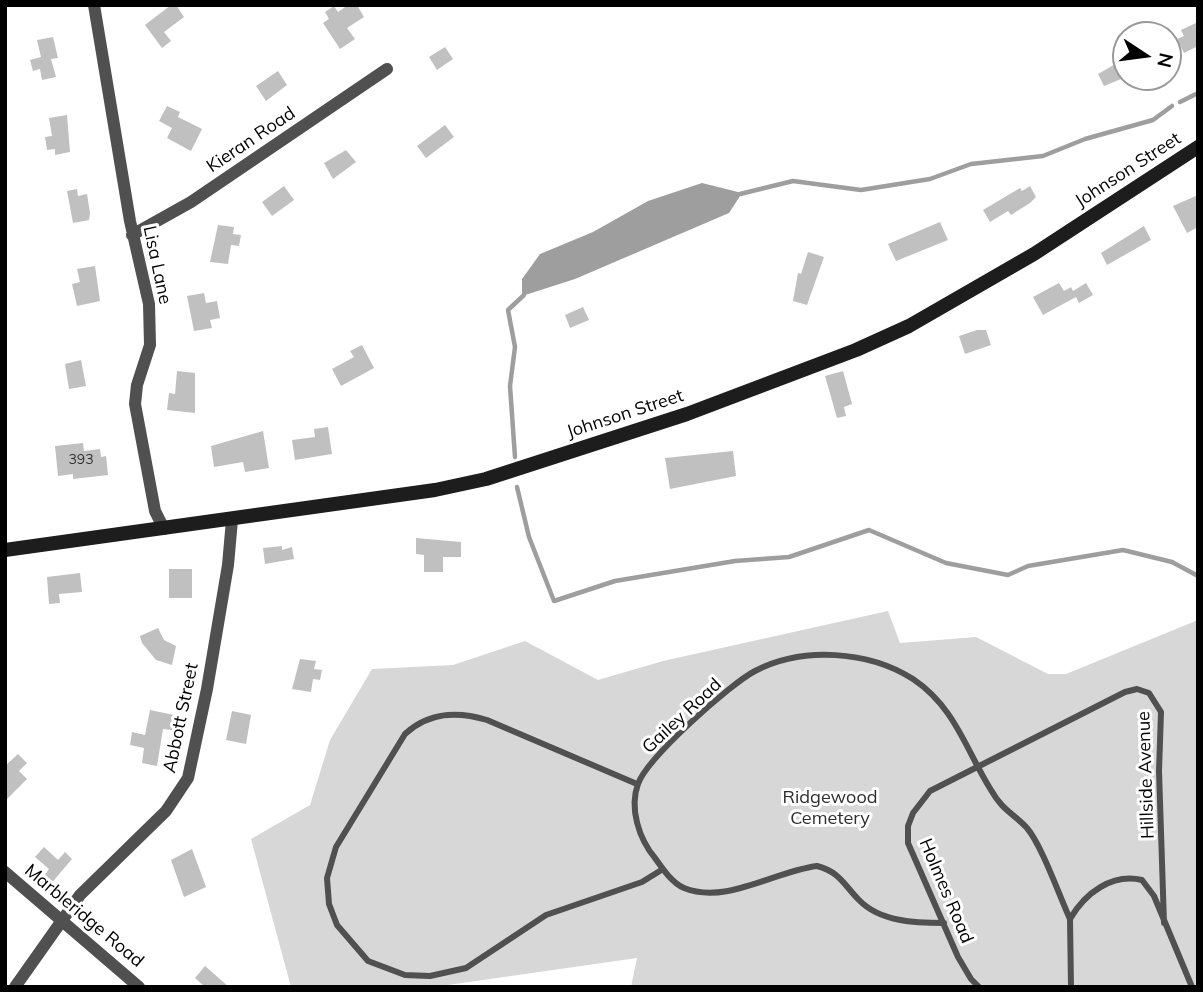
<!DOCTYPE html>
<style>
body{margin:0}
#map{position:relative;width:1203px;height:992px;overflow:hidden;background:#fff;font-family:Mulish,sans-serif}
canvas{display:block}
.frame{position:absolute;inset:0;border:7px solid #000;pointer-events:none}
.north{position:absolute;left:1112px;top:21px;width:70px;height:70px;box-sizing:border-box;background:#fff;border:2px solid #999;border-radius:50%;rotate:103deg;font-size:19px;font-weight:700;line-height:28px;text-align:center;color:#000}
.north::after{content:'';display:block;margin:auto;width:24px;height:32px;background:#000;clip-path:polygon(50% 0,100% 100%,50% 72%,0 100%)}
</style>
<div id="map">
<canvas width="1203" height="992"></canvas>
<div class="frame"></div>
<div class="north">N</div>
</div>
<script>
const c = document.querySelector('canvas').getContext('2d');
c.lineJoin = 'round';
function paint(path, color) {
  c.fillStyle = color;
  c.fill(path, 'evenodd');
}
function trace(path, color, width, dash) {
  c.strokeStyle = color;
  c.lineWidth = width;
  c.lineCap = dash ? 'butt' : 'round';
  c.setLineDash(dash || []);
  c.stroke(path);
}
function drawText(font, color, halo, rows, align = 'center') {
  c.font = font + ' Mulish,sans-serif';
  c.lineWidth = 6;
  c.setLineDash([]);
  c.textBaseline = 'middle';
  c.strokeStyle = halo;
  c.fillStyle = color;
  for (const [text, x, y, turn = 0] of rows) {
    c.save();
    c.translate(x, y);
    c.rotate((+turn || 0) * Math.PI / 180);
    c.textAlign = isNaN(turn) ? turn : align;
    if (halo) c.strokeText(text, 0, 0);
    c.fillText(text, 0, 0);
    c.restore();
  }
}
paint(new Path2D(`
 M888,611L900,643L976,637L1048,674H1066L1198,620V987H631L637,958L434,987H291L251,839L310,805L330,740L372,669L453,665L525,641L598,680L663,661Z`), '#d7d7d7');
paint(new Path2D(`
 M702,183L742,193L729,213L575,279L522,296V279L540,254L593,232L648,201Z`), '#9e9e9e');
trace(new Path2D(`
 M1180,102L1198,93
 M736,195L793,181L861,190L930,179L971,164L1043,156L1085,139L1153,120L1172,106
 M515,457L510,386L515,347L508,310L524,295
 M517,487L529,537L554,601L615,581L735,561L789,557L869,530L946,563L1008,575L1028,566L1123,550L1172,562L1198,576`), '#9e9e9e', 4.5);
paint(new Path2D(`
 M171,5H176L184,17L164,32L171,41L162,48L145,25Z
 M348,5H357L364,17L347,28L355,39L340,49L323,23L329,19L325,12L334,6L338,12Z
 M1198,22V46L1184,53L1177,39L1184,36L1181,30Z
 M53,37L58,58L51,59L56,77L42,80L40,69L33,71L30,60L41,57L37,40Z
 M445,47L453,59L437,70L429,57Z
 M1126,58V77L1104,86L1098,74Z
 M278,71L287,85L266,101L256,86Z
 M167,106L180,112L178,117L202,129L191,151L167,138L172,128L159,121Z
 M67,115L70,152L55,155V149L47,150L45,137L52,136L49,118Z
 M445,125L454,137L426,158L417,146Z
 M346,150L356,162L333,179L324,163Z
 M284,186L294,200L272,216L262,202Z
 M1030,186L1036,197L1030,203L1011,215L1008,211L990,222L983,210L1020,188L1022,191Z
 M77,189L78,196L87,194L90,213L89,220L73,223L67,191Z
 M1198,195V227L1187,233L1173,206Z
 M940,222L948,240L896,261L888,244Z
 M218,225L234,227L233,234L241,235L239,246L231,245L228,264L210,262Z
 M1144,226L1151,240L1107,265L1101,253Z
 M808,252L824,257L807,305L793,301L798,273L801,274Z
 M95,266L100,301L77,306L72,284L80,282L77,269Z
 M1059,283L1064,291L1071,287L1073,291L1086,283L1093,295L1079,303L1076,297L1043,315L1033,297Z
 M204,293L206,303L217,301L220,318L210,320L212,328L194,331L187,296Z
 M583,307L589,320L570,328L565,315Z
 M977,330H986L991,345L965,354L959,336Z
 M362,345L374,368L341,386L332,369L354,357L350,351Z
 M81,360L86,386L69,389L65,364Z
 M177,371L195,373V413L167,410L169,393L175,394Z
 M843,371L852,404L844,407L846,416L837,418L825,376Z
 M328,427L332,454L295,460L292,440L315,437L314,429Z
 M263,431L269,468L245,472L243,462L214,467L211,446Z
 M83,443L84,451L100,449L101,457L106,456L108,475L73,479V474L58,476L55,446Z
 M733,451L736,476L670,489L665,458Z
 M416,538L461,542V557H443V572H424V555L416,554Z
 M282,546V550L292,547L294,559L265,564L263,548Z
 M169,569H192V598H169Z
 M80,573L82,592L59,594L60,603L49,604L47,577Z
 M158,628L164,640L176,646L172,665L156,660L142,643L140,636Z
 M300,659L316,661L314,669L322,670L320,680L313,679L311,692L292,689Z
 M150,710L174,715L172,730L163,729L157,766L142,763L144,748L130,745L132,732L145,735Z
 M232,711L251,715L246,744L226,740Z
 M18,754L27,763L19,771L27,779L5,801V766Z
 M44,847L58,860L65,852L72,859L49,886L42,879L49,869L35,857Z
 M192,849L206,887L184,897L171,860Z
 M205,966L229,987H205L195,978Z`), '#c0c0c0');
trace(new Path2D(`
 M637,784L487,720C457,711 429,712 405,734L336,847L327,878L329,904L337,925L368,961L405,975L430,976L466,968L546,915L642,882L663,869
 M944,923C916,923 880,922 859,900C844,885 840,872 817,866C775,871 726,905 684,888C672,883 662,868 655,858C639,839 629,808 638,784C647,758 730,684 755,671C803,646 869,651 913,679C955,707 966,750 991,790C1003,811 1013,813 1027,828C1042,846 1059,895 1070,919
 M979,987L971,979L958,957L908,843V826L913,813L930,791L1125,692L1137,689L1149,693L1161,712L1159,771L1164,923
 M1071,987L1070,919C1085,893 1112,873 1142,880L1154,896L1192,987`), '#505050', 6);
trace(new Path2D(`
 M94,5L130,221L149,304L150,345L137,385L135,404L155,511L164,529
 M132,235L191,202L387,69
 M5,872L139,987
 M15,987L80,895L166,811L188,778L207,689L228,565L232,520`), '#505050', 12);
trace(new Path2D(`
 M5,550L435,490L486,479L687,414L856,350L909,326L1034,254L1198,147`), '#1d1d1d', 14);
drawText('14px', '#303030', null, [
 ["393",81,460]
]);
drawText('18px', '#000', '#fff', [
 ["Kieran Road",251,140,-34],
 ["Johnson Street",1128,170,-33],
 ["Lisa Lane",157,265,78],
 ["Johnson Street",625,414,-18],
 ["Gailey Road",682,716,-43],
 ["Abbott Street",181,718,-78],
 ["Hillside Avenue",1146,775,-92],
 ["Holmes Road",946,891,67],
 ["Marbleridge Road",84,916,40]
]);
drawText('18px', '#2e2e2e', '#fff', [
 ["Ridgewood",830,798],
 ["Cemetery",830,819]
]);
</script>
